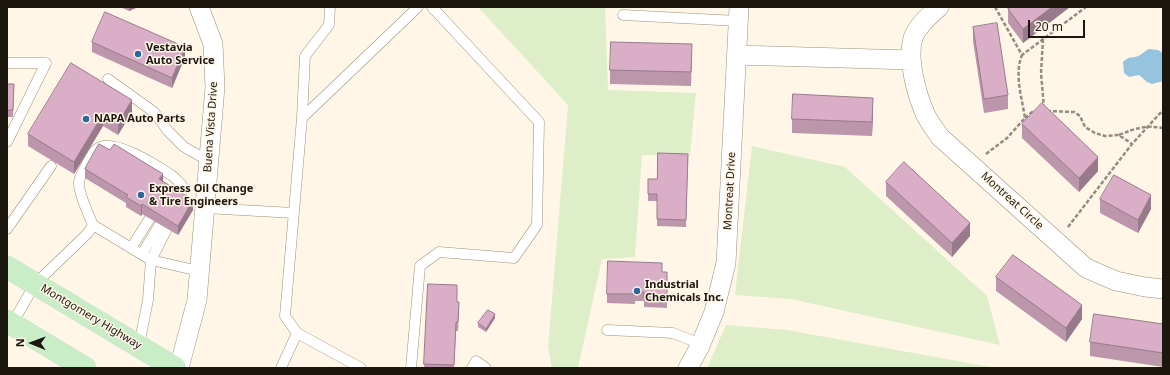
<!DOCTYPE html>
<style>
body{margin:0}
#map{position:relative;width:1170px;height:375px;overflow:hidden;background:#fff6e8;font-family:"Noto Sans",sans-serif}
canvas{display:block}
.frame{position:absolute;inset:0;border:8px solid #1b160e;pointer-events:none}
.north{position:absolute;left:12px;top:323px;width:40px;height:40px;-webkit-text-stroke:3px #fff6e8;paint-order:stroke;rotate:271deg;font-size:11px;font-weight:700;line-height:16px;text-align:center;color:#1b160e}
.north::after{content:'';display:block;margin:auto;width:14px;height:18px;background:#1b160e;clip-path:polygon(50% 0,100% 100%,50% 72%,0 100%)}
.scale{position:absolute;left:1028px;top:20px;width:57px;height:18px;box-sizing:border-box;border:2px solid #1b160e;border-top:0;padding-left:5px;font-size:12px;line-height:14px;white-space:nowrap;color:#1b160e;-webkit-text-stroke:3px #fff6e8;paint-order:stroke}
</style>
<div id="map">
<canvas width="1170" height="375"></canvas>
<div class="frame"></div>
<div class="north">N</div>
<div class="scale">20 m</div>
</div>
<script>
const c = document.querySelector('canvas').getContext('2d');
c.lineJoin = 'round';
function paint(path, color) {
  c.fillStyle = color;
  c.fill(path, 'evenodd');
}
function trace(path, color, width, dash) {
  c.strokeStyle = color;
  c.lineWidth = width;
  c.lineCap = dash ? 'butt' : 'round';
  c.setLineDash(dash || []);
  c.stroke(path);
}
function drawText(font, color, halo, rows, align = 'center') {
  c.font = font + ' "Noto Sans",sans-serif';
  c.lineWidth = 3;
  c.setLineDash([]);
  c.textBaseline = 'middle';
  c.strokeStyle = halo;
  c.fillStyle = color;
  for (const [text, x, y, turn = 0] of rows) {
    c.save();
    c.translate(x, y);
    c.rotate((+turn || 0) * Math.PI / 180);
    c.textAlign = isNaN(turn) ? turn : align;
    if (halo) c.strokeText(text, 0, 0);
    c.fillText(text, 0, 0);
    c.restore();
  }
}
paint(new Path2D(`
 M478,7H605L608,90L696,93L690,155H642L635,257L602,259L578,368H552L548,347L568,105Z
 M752,146L845,167L987,296L1000,345L791,299L735,295Z
 M726,325L787,330L996,368H707Z`), '#ddeec8');
paint(new Path2D(`
 M1149,49L1158,50L1163,53V81L1152,84L1147,82L1139,75L1129,77L1124,73L1123,62C1131,55 1131,59 1138,56C1141,55 1145,51 1149,49Z`), '#96c4df');
const service = new Path2D(`
 M623,15L738,21
 M7,63H46L7,142
 M108,79L154,112L168,131L184,147L209,161
 M302,118L305,56L329,25L330,7
 M205,208L294,213
 M93,225C89,216 78,192 79,182C80,175 86,166 89,160C93,153 96,147 104,146C122,144 156,165 171,175C175,177 178,182 182,185L181,202
 M7,229L51,166
 M167,229L151,260L199,271
 M131,248L150,218
 M142,254L160,224
 M12,324L35,284L88,233L93,225L151,260L148,300L139,345
 M607,330L673,333L701,344
 M297,333L361,368
 M281,368L297,333L285,316L302,118L418,7
 M411,368L420,266L439,252L514,258L537,225L539,122L432,7
 M472,368L476,361L486,368`);
const minor = new Path2D(`
 M939,7C930,15 917,26 913,38C907,58 916,92 924,111C927,120 935,129 940,137L1086,268L1116,281L1145,287L1163,289
 M737,55L911,60
 M179,368L197,300L215,87L213,44L199,7
 M688,368L700,346L714,312L726,263L739,7`);
const primary = new Path2D(`
 M7,267L175,368
 M7,321L85,368`);
trace(service, '#9d907a', 11);
trace(minor, '#9d907a', 20);
trace(primary, '#dbdad8', 23);
trace(new Path2D(`
 M995,7L1022,55L1086,7
 M1043,39L1041,73L1044,108
 M1047,111L1074,112L1080,116L1085,127L1095,133L1105,136L1119,135L1132,144
 M1025,118L1032,112H1037
 M1119,135C1136,128 1145,125 1163,128
 M986,154L1007,138L1025,118C1022,98 1014,74 1022,55
 M1068,227L1132,144L1163,110`), '#948c81', 2.5, [4, 2]);
trace(service, '#fff', 10);
trace(minor, '#fff', 19);
trace(primary, '#c9edc6', 22);
paint(new Path2D(`
 M120,7H138L129,11Z
 M1012,7H1070L1023,43L1008,23V9Z
 M973,27L1008,95V109L984,113L973,41Z
 M92,42L185,57L172,88L92,52Z
 M692,58L691,86L610,84V70Z
 M7,84H14L13,117H7Z
 M132,100V112L118,135L103,126L74,174L28,146V134Z
 M873,112L872,136L792,133V119Z
 M1022,124L1098,171L1079,192L1022,138Z
 M688,154L686,227L657,226V201H648V179H657Z
 M85,169L163,181L193,210L178,235L142,214L141,216L126,207V203L85,178Z
 M886,182L970,236L952,257L886,196Z
 M1100,199L1151,209L1138,233L1100,213Z
 M662,272L667,282V308L644,307V301H635V304L607,303V294Z
 M996,277L1082,319L1066,342L996,291Z
 M428,284L457,302L459,311L458,331H456L454,368H424Z
 M495,318L486,332L478,327V323Z
 M1163,324V367L1090,356V342Z`), '#bc96ab');
paint(new Path2D(`
 M129,7H138L129,11Z
 M1052,7H1070L1023,43V29Z
 M185,47V57L172,88V78Z
 M873,98V112L872,136V122Z
 M132,100V112L118,135V123Z
 M103,114V126L74,174V162Z
 M1098,157V171L1079,192V178Z
 M163,174V183L159,179Z
 M1151,195V209L1138,233V220Z
 M193,200V210L178,235V226Z
 M142,204V214L141,216V206Z
 M970,223V236L952,257V243Z
 M1082,305V319L1066,342V328Z
 M495,314V318L486,332V329Z`), '#997a8b');
const building = new Path2D(`
 M1012,7H1052L1023,29L1008,9Z
 M105,12L185,47L172,78L92,42Z
 M997,23L1008,95L984,99L973,27Z
 M611,42L692,44L691,72L610,70Z
 M71,63L132,100L118,123L103,114L74,162L28,134Z
 M7,84H14L13,110H7Z
 M793,94L873,98L872,122L792,119Z
 M1042,103L1098,157L1079,178L1022,124Z
 M99,144L110,150L114,144L163,174L159,179L193,200L178,226L142,204L141,206L126,197L128,195L85,169Z
 M658,153L688,154L686,220L657,219V194H648V179H657Z
 M904,162L970,223L952,243L886,182Z
 M1114,175L1151,195L1138,220L1100,199Z
 M1013,255L1082,305L1066,328L996,277Z
 M608,261L662,263V272H667V299L644,298V292H635V294H607Z
 M428,284L457,285V302H459L458,322H456L454,365L424,364Z
 M488,310L495,314L486,329L478,323Z
 M1094,314L1163,324V353L1090,342Z`);
paint(building, '#dbaec7');
trace(building, '#997a8b', 1);
for (const [x, y, r, color] of [
 [138,54,4,"#2b679e"],
 [86,119,4,"#2b679e"],
 [141,195,4,"#2b679e"],
 [637,291,4,"#2b679e"]
]) {
  const dot = new Path2D();
  dot.arc(x, y, r, 0, 2 * Math.PI);
  c.fillStyle = color;
  c.fill(dot);
  trace(dot, '#fff6e8', 1.5);
}
drawText('bold 11px', '#1b160e', '#fff6e8', [
 ["Vestavia",146,48],
 ["Auto Service",146,61],
 ["NAPA Auto Parts",94,119],
 ["Express Oil Change",149,189],
 ["& Tire Engineers",149,202],
 ["Industrial",645,285],
 ["Chemicals Inc.",645,298]
], 'left');
drawText('11px', '#1b160e', '#fff6e8', [
 ["Buena Vista Drive",211,127,-86],
 ["Montreat Drive",730,191,-87],
 ["Montreat Circle",1012,201,42],
 ["Montgomery Highway",91,317,31]
]);
</script>
